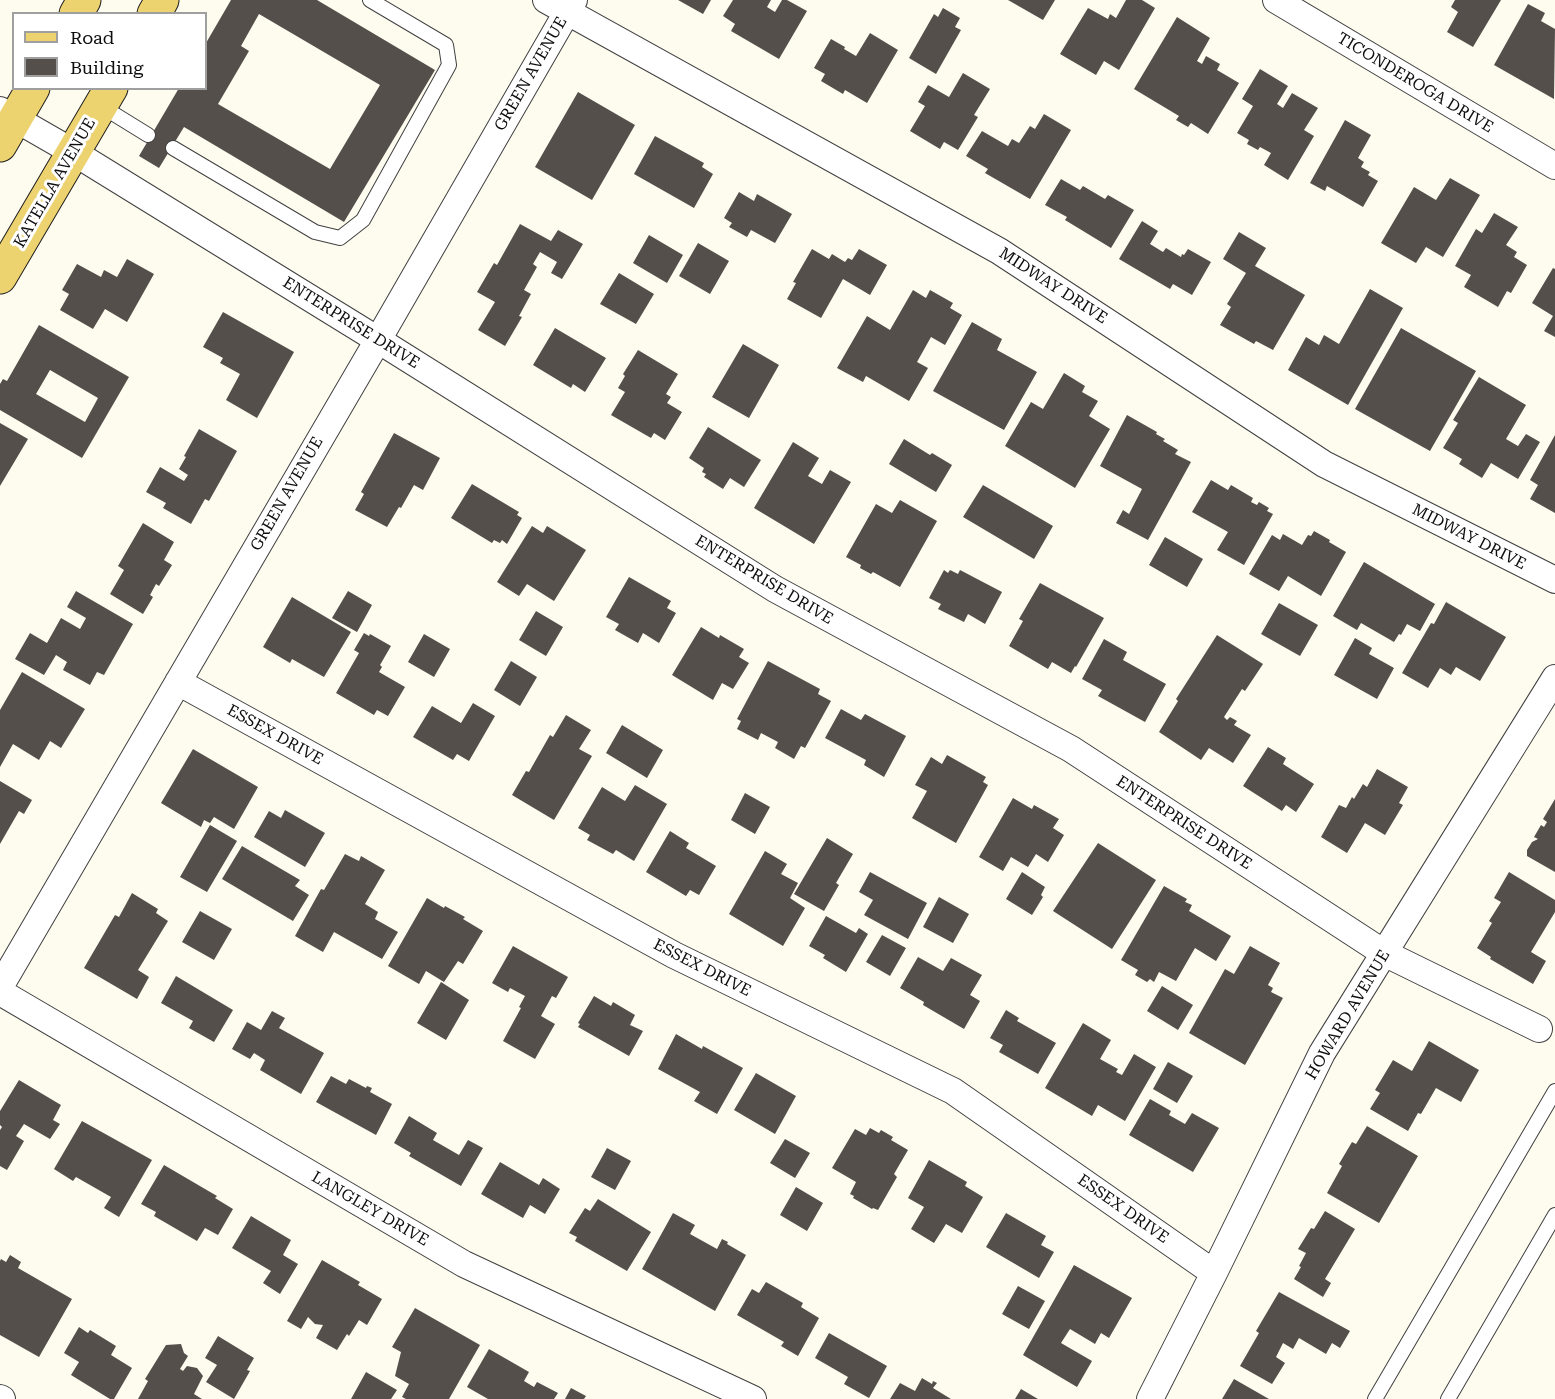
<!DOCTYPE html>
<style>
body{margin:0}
#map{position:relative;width:1555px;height:1399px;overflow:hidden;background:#fefbef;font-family:"Roboto Serif",serif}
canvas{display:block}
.legend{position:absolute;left:12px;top:12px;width:195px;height:78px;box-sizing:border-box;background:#fff;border:2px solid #9f9f9f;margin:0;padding:8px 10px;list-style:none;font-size:18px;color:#0e0e0e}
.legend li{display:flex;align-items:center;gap:12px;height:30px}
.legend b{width:30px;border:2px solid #9f9f9f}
</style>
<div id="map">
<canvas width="1555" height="1399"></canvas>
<ul class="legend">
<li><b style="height:8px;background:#edd370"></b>Road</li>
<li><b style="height:16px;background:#554f4b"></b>Building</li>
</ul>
</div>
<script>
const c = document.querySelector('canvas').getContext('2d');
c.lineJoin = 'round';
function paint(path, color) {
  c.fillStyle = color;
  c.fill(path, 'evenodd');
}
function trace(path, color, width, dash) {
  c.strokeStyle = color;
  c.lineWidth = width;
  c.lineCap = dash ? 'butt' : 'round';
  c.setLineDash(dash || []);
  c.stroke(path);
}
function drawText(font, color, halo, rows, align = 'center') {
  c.font = font + ' "Roboto Serif",serif';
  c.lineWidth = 6;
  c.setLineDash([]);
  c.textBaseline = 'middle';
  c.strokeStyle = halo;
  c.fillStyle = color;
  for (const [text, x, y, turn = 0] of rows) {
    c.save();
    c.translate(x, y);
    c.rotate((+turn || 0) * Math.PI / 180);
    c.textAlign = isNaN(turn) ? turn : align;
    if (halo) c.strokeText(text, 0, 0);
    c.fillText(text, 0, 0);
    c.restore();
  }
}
paint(new Path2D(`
 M231,0H317L435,70L344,222L184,127L159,168L139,156L179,88H206V43ZM259,14L380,85L330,169L218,104L249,51L241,46Z
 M678,0H711L703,14Z
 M733,0H771L767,7L775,12L782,0H787L807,11L779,59L731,31L735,24L723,16Z
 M1008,0H1055L1043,20Z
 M1126,0H1142L1155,8L1119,70L1104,61L1096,75L1060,54L1088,8L1108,19L1110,14L1116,18Z
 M1455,0H1501L1473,47L1447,32L1458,12L1451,7Z
 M1528,4L1545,13L1541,21L1555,29L1554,99L1494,65Z
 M943,8L960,18L955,27L961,30L936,74L909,58L934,14L938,17Z
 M1177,17L1210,38L1197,61L1202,64L1206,56L1220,64L1217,70L1239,83L1208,134L1191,123L1188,127L1176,120L1179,116L1134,89Z
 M870,33L898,50L867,103L845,90L843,94L821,81L825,74L814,68L831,39L845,47L844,49L856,56Z
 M1260,69L1288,86L1277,104L1283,108L1292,93L1318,108L1304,130L1314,136L1288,180L1264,165L1271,153L1260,147L1258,150L1247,144L1249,140L1237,133L1253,106L1242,99Z
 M963,73L990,89L974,115L978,117L958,150L944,142L940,149L910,131L925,106L918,102L928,85L949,97Z
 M578,92L635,125L592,200L535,167Z
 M1044,114L1071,130L1030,199L985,173L988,169L966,156L982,131L1008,146L1012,139L1019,143L1030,126L1035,129Z
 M1345,120L1371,135L1358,158L1364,162L1361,167L1370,172L1368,175L1378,181L1363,207L1327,186L1325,191L1310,183Z
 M655,136L704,163L702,167L713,174L694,208L634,174Z
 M1450,178L1480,195L1443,257L1426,247L1416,263L1381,243L1414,187L1436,200Z
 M1061,179L1080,190L1083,186L1105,199L1108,195L1134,210L1111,248L1065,220L1067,217L1045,205Z
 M739,192L754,201L757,194L792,214L775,243L751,230L747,237L729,227L732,223L724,218Z
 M1494,213L1518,227L1506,245L1517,252L1514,257L1527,265L1511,293L1507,291L1498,307L1464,287L1471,275L1455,266L1476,229L1482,233Z
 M1142,221L1158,231L1150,244L1163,252L1166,248L1181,257L1182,254L1184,255L1188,249L1211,262L1192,295L1173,284L1170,289L1119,259Z
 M520,224L551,241L558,230L583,244L562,279L551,273L557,262L540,252L533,264L537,267L524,290L531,294L519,316L522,317L505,346L478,330L495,302L477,292L494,263L497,265Z
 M1239,232L1266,248L1255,266L1305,295L1273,350L1256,341L1254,344L1220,325L1231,307L1227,304L1246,273L1223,259Z
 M649,235L683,255L667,283L633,263Z
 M698,243L729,261L710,294L679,276Z
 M812,249L829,259L832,254L845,262L848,258L852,260L859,249L887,265L870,295L843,279L821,318L787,299L796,283L793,282Z
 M127,259L154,274L127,322L105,309L93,329L60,310L69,294L62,290L77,264L101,277L104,270L117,277Z
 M1553,268L1555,269V337L1544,331L1553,316L1532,303Z
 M619,273L654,294L636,324L600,304Z
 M1370,289L1403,308L1348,405L1288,370L1306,337L1319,345L1324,335L1339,344Z
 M913,290L926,298L930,290L953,303L950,308L962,315L945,345L931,337L917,362L928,368L909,401L866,376L863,382L837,368L867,316L890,330Z
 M223,312L294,352L257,418L226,400L240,374L220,363L223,358L203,347Z
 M972,322L1002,339L997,350L1037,372L1004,430L933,391Z
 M39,325L129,377L82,458L0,410V384L3,379L7,381ZM50,370L98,398L85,422L36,394Z
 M555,328L606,358L585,392L573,384L571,388L533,365Z
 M1401,328L1476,371L1430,451L1355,409Z
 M743,344L779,365L749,418L712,397Z
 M638,350L678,374L666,394L671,397L667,403L682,412L665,440L654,433L651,438L611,415L625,392L618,388L625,376L623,374Z
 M1064,373L1085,386L1082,392L1098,401L1089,416L1110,429L1075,488L1005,446L1031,402L1043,409Z
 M1479,377L1526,405L1506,439L1518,446L1526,434L1540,442L1518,479L1491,463L1482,478L1459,464L1462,459L1443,448L1458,423L1453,420Z
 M1127,415L1157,432L1156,434L1165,439L1163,441L1178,450L1175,454L1191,462L1148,540L1116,523L1123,510L1129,514L1142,489L1100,466Z
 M0,423L28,439L0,486Z
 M708,427L761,460L744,487L730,478L723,489L704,477L706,474L702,472L704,468L689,458Z
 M199,429L237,451L209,501L205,499L191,524L163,508L166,503L146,492L160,467L184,481L188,475L179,469L186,457L184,456Z
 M394,433L440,458L423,490L414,485L401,508L399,507L387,527L355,510L364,494L361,492Z
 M1555,435V513L1530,499L1538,485L1530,480Z
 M904,439L930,455L932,453L952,465L936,492L889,464Z
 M793,442L819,458L808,476L822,484L830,470L851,482L814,544L754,508Z
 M1211,480L1228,490L1231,485L1253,498L1251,502L1257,505L1259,502L1269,508L1267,511L1273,514L1244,565L1217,550L1228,532L1192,512Z
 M472,484L519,512L517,515L522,518L507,544L502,540L500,543L494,540L492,543L451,518Z
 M983,485L1053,526L1034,559L963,517Z
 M900,500L937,521L900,587L873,572L871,574L860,568L861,565L846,557L876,504L892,513Z
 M143,523L174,542L164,560L172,565L159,586L156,584L150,595L153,597L143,614L110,594L124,570L118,566Z
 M532,526L543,533L547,526L586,550L554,601L527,584L519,596L497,582Z
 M1314,531L1330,540L1329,542L1346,552L1321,596L1288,576L1279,591L1249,574L1272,535L1280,540L1283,534L1302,545L1308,535L1311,536Z
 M1165,537L1203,559L1187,587L1149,565Z
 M1364,562L1435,604L1420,631L1407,624L1401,635L1399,634L1394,642L1361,623L1357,630L1333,616Z
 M944,570L948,573L950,570L958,574L960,570L1002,592L985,624L968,614L964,622L938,609L941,604L929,598Z
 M629,577L671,601L667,608L676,613L659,643L643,633L638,643L615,630L619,624L606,617Z
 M1040,583L1104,618L1076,667L1075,666L1071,673L1052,662L1048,669L1009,646L1023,621L1019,619Z
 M76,591L133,624L104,675L97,672L90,685L63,670L67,662L56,655L44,675L15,659L30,633L47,643L61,618L80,629L86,618L67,607Z
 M348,591L372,605L357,632L332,618Z
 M292,597L351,632L324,677L292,659L290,663L263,647Z
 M1446,602L1506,637L1480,681L1456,667L1451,675L1440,668L1428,688L1402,673L1431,623L1434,624Z
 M1279,603L1318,625L1300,656L1261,634Z
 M536,611L563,627L546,656L519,640Z
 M701,627L719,638L720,635L744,649L739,657L749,663L733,689L722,683L713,700L672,675Z
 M364,633L369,636L370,634L391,646L380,665L382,667L379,672L405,687L388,716L377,710L374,715L336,693L359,653L354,650Z
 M424,634L450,649L434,677L408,662Z
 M1217,635L1263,664L1245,691L1242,689L1224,717L1227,720L1230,717L1237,721L1234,725L1251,735L1233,763L1209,748L1201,760L1159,732L1178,701L1176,699Z
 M1355,638L1372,648L1369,654L1394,668L1377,699L1334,675Z
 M1104,639L1127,652L1123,660L1166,684L1145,722L1098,696L1102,690L1082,679Z
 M511,661L537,677L520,706L494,690Z
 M768,661L820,689L818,694L831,701L805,748L801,746L794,759L775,748L778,742L761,733L758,740L737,729L741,721L737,719Z
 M22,672L85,709L61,748L50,741L39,760L13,744L0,767V710Z
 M473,703L495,716L469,761L457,754L453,760L413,737L432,706L461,723Z
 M841,709L861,720L865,714L906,736L884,777L864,765L866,760L825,738Z
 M566,715L591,730L579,749L592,756L554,820L512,795L526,771L529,772L550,735L553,737Z
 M622,725L663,750L647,778L606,753Z
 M1268,747L1286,758L1283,764L1314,784L1296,812L1286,805L1282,811L1243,786Z
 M193,749L258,787L234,829L214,817L210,823L204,820L201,827L161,803Z
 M947,755L986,777L983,782L988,785L956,843L912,818L927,791L915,785L931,757L942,764Z
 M1377,769L1408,787L1399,803L1403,805L1385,835L1365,823L1347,853L1321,837L1339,805L1346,808L1352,797L1354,799L1363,784L1367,787Z
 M0,781L32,800L24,814L19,811L0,844Z
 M635,785L667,804L634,861L616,850L613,854L587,840L590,835L578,828L602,787L625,801Z
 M745,793L770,807L755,834L731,820Z
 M1013,798L1032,809L1034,805L1059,819L1053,828L1064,835L1048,862L1036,854L1028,867L1011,857L1003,871L979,857Z
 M1555,799V872L1527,856V850L1532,842L1538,839L1534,837L1541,825L1544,827L1547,822L1543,819Z
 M285,810L325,833L305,867L254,837L269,811L281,818Z
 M210,825L237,841L207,892L180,877Z
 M670,831L689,843L686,848L716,866L699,895L690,890L686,896L646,872Z
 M827,838L853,854L836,883L839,885L824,911L794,894Z
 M1098,843L1156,880L1112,949L1053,911Z
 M242,846L300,880L295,886L309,895L293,921L222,879Z
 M765,851L787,864L781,874L798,883L790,898L805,908L783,946L729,914Z
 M345,854L359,861L361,856L385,870L365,904L378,912L375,919L398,932L382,959L334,932L323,952L295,936L321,889L324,890Z
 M870,872L927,903L908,939L864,915L873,900L859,892Z
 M1022,872L1045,887L1041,895L1043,897L1032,915L1006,899Z
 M1509,872L1555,900V912L1531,952L1546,961L1533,984L1490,959L1491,957L1477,948L1492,923L1489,921L1501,902L1494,898Z
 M1164,886L1187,899L1185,902L1192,905L1189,911L1231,936L1216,961L1195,948L1176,981L1159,972L1154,982L1150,979L1147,982L1135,975L1138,970L1121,960Z
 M132,893L158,909L156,913L168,921L138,970L149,977L137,999L84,968L115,915L119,917Z
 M939,897L969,914L953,943L923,927Z
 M427,898L444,908L445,906L465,917L463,919L483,931L463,964L458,961L444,982L426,971L419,984L388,966Z
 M200,911L232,929L214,960L182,942Z
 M826,916L856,933L859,928L868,934L846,972L823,958L825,955L809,946Z
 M882,935L906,948L890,976L866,962Z
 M513,946L568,977L556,998L552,996L541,1016L555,1024L535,1059L503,1041L521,1008L519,1007L525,996L510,988L508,992L492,983Z
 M1250,946L1280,963L1268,985L1273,988L1271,992L1283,998L1245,1065L1189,1033L1225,969L1234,974Z
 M918,957L943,971L951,958L982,975L970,995L980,1001L964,1029L923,1005L924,1002L900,988Z
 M176,976L233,1010L214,1042L189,1028L193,1021L161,1003Z
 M441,982L469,1000L446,1040L417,1023Z
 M1162,986L1193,1005L1178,1030L1147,1011Z
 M594,996L611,1006L613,1002L635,1015L630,1025L643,1031L629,1056L578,1027L580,1024L578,1023Z
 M1006,1010L1019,1018L1017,1021L1056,1043L1038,1074L999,1052L1003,1045L990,1038Z
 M272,1011L285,1018L279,1028L324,1053L301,1094L260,1070L265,1060L254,1053L250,1059L232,1049L247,1022L261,1030Z
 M1083,1023L1111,1040L1100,1059L1118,1069L1116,1072L1122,1075L1134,1054L1156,1067L1125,1121L1098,1105L1092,1116L1045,1088Z
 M676,1034L702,1049L703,1046L743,1068L717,1114L694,1101L700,1092L658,1069Z
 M1429,1041L1479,1070L1461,1102L1436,1088L1421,1114L1418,1113L1408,1131L1370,1109L1380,1093L1375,1090L1393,1060L1412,1071Z
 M1168,1062L1193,1076L1177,1103L1153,1089Z
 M756,1073L796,1096L775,1134L734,1110Z
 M331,1076L346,1084L349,1079L366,1088L367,1086L372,1088L370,1092L392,1104L376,1135L316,1102Z
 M19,1080L61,1105L53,1120L60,1124L50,1139L24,1124L16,1136L24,1141L7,1170L0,1166V1130L2,1127L0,1125V1111Z
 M1150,1099L1171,1111L1169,1115L1185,1124L1192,1113L1219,1128L1193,1172L1129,1135Z
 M409,1116L437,1133L433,1140L459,1155L468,1140L483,1148L461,1186L409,1156L411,1153L394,1143Z
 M82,1121L152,1160L119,1217L104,1208L111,1197L76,1177L73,1181L54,1169Z
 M1367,1126L1418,1156L1379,1223L1327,1193L1342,1166L1339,1164L1352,1142L1356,1144Z
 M870,1128L879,1133L881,1130L893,1137L891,1140L908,1150L894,1174L897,1177L878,1210L873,1208L872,1209L853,1198L854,1196L850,1194L856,1182L832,1168L855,1129L866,1135Z
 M785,1139L810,1153L795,1178L770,1163Z
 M607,1148L631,1161L615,1190L591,1177Z
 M929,1160L967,1182L965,1186L983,1197L962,1233L946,1224L934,1243L911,1229L924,1207L908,1198Z
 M500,1162L539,1185L543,1178L560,1189L545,1214L530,1205L523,1218L481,1194Z
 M164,1165L217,1196L215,1198L233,1209L218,1235L205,1228L197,1241L154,1216L156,1212L141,1204Z
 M796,1187L823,1203L807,1231L780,1215Z
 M598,1199L651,1232L627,1271L575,1241L577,1237L569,1233L585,1208L590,1211Z
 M1325,1211L1355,1229L1325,1279L1331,1283L1323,1297L1294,1279L1301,1267L1299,1266L1306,1253L1298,1249L1311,1228L1314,1229Z
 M673,1213L695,1225L690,1234L717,1249L722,1239L728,1242L727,1244L746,1255L715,1311L642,1269Z
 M1006,1213L1046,1236L1041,1245L1054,1252L1039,1278L986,1247Z
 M251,1216L291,1240L283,1255L298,1264L280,1294L263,1283L271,1271L232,1248Z
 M10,1255L21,1262L18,1268L72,1299L39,1357L0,1335V1261L1,1259L6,1262Z
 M322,1260L360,1282L358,1285L382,1299L367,1325L359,1320L349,1336L347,1334L337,1350L316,1338L323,1325L315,1324L308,1317L301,1329L287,1321Z
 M1074,1265L1132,1298L1109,1338L1101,1333L1095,1344L1070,1329L1061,1343L1092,1361L1077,1387L1023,1355Z
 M766,1282L803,1303L801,1307L819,1318L798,1356L781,1346L784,1342L737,1315L752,1289L759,1293Z
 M1018,1286L1045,1301L1029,1329L1002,1314Z
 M1279,1292L1350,1331L1340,1348L1332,1343L1326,1354L1299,1338L1293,1349L1283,1343L1276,1357L1285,1363L1272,1384L1240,1366L1259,1333L1256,1331Z
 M415,1308L480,1345L449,1399H406L402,1397L409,1384L395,1376L401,1352L392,1347Z
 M79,1327L88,1333L90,1330L116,1346L111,1355L132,1368L114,1399H110L71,1375L79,1362L64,1353Z
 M829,1333L887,1366L869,1398L844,1384L848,1377L815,1358Z
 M218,1336L254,1358L247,1370L250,1371L234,1399L206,1382L217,1365L205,1358Z
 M181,1344L184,1353L188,1356L180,1369L183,1371L187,1366L197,1368L203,1376L194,1394L202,1399H138L148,1381L145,1379L166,1345Z
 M489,1349L529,1372L524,1381L534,1387L537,1382L558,1393L554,1399H488L467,1387Z
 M366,1372L397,1390L391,1399H351Z
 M922,1378L932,1384L933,1381L937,1383L933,1388L951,1399H890L900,1383L915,1391Z
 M1234,1379L1269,1399H1222Z
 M571,1388L586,1396L584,1399H565Z
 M1021,1389L1038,1399H1015Z`), '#554f4b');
const lane = new Path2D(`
 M101,106L148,135
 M173,148L315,232L340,238L363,220L449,65L446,45L370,0
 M1375,1399L1555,1091
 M1448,1399L1555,1215`);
const street = new Path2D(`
 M546,0L999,251L1324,464L1555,580
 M1276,0L1555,166
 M0,110L73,152L378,340L775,589L1071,749L1384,953L1539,1029
 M178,682L674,955L953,1091L1214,1273
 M0,987L378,340L574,0
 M0,992L464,1264L753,1399
 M0,1398L2,1399
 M1150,1399L1214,1273L1322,1053L1555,678`);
const primary = new Path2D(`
 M76,14L84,0
 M154,14L162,0
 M0,145L33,88
 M0,277L111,88`);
trace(lane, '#414141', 16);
trace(street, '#414141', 28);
trace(primary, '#1f1f1f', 35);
trace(lane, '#fff', 14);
trace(street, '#fff', 26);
trace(primary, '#edd370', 33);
drawText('16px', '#0e0e0e', '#fff', [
 ["GREEN AVENUE",531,74,-60],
 ["TICONDEROGA DRIVE",1415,83,31],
 ["KATELLA AVENUE",55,183,-60],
 ["MIDWAY DRIVE",1053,286,33],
 ["ENTERPRISE DRIVE",351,323,32],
 ["GREEN AVENUE",287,494,-60],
 ["MIDWAY DRIVE",1469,537,27],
 ["ENTERPRISE DRIVE",764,580,31],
 ["ESSEX DRIVE",275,735,29],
 ["ENTERPRISE DRIVE",1184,823,33],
 ["ESSEX DRIVE",702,968,27],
 ["HOWARD AVENUE",1348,1015,-59],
 ["LANGLEY DRIVE",370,1209,30],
 ["ESSEX DRIVE",1123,1209,35]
]);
</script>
